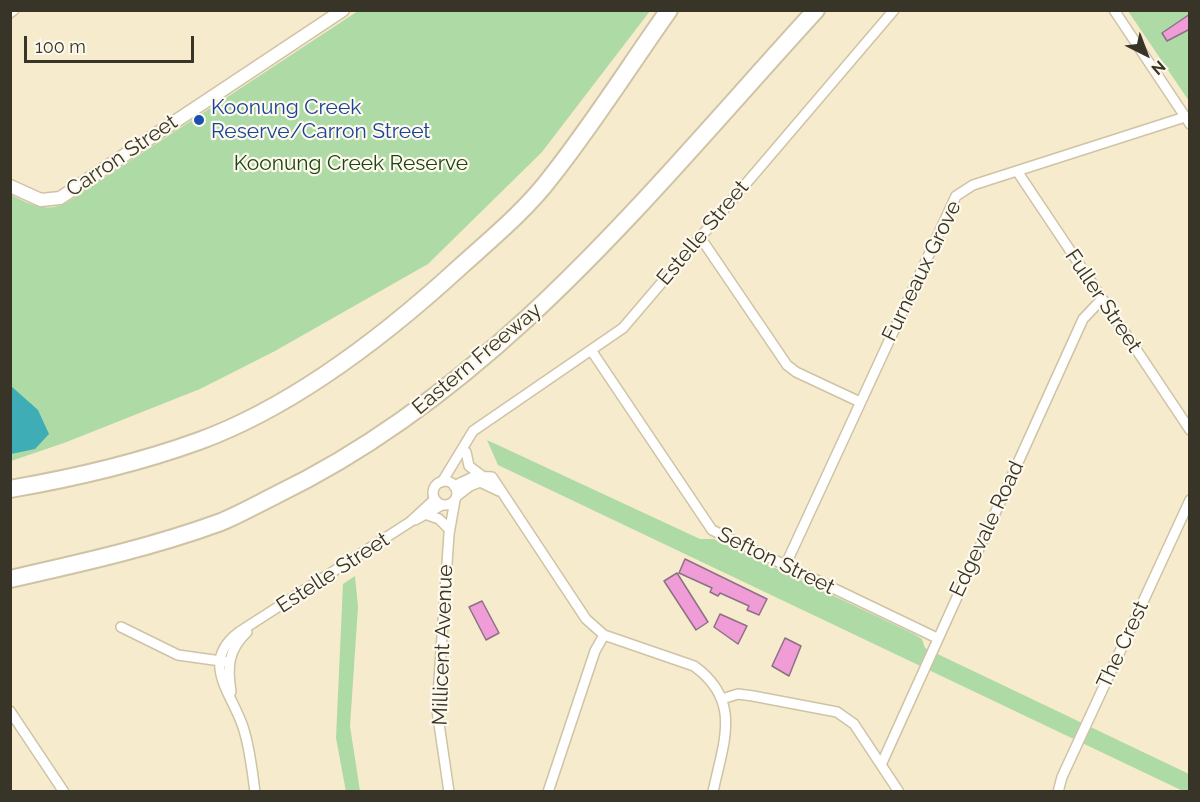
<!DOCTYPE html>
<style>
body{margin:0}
#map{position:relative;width:1200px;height:802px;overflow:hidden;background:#f7ebcd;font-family:Raleway,sans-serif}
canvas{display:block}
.frame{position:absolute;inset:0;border:12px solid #383428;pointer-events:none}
.north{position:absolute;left:1116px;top:24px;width:60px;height:60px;-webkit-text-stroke:4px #fef9ed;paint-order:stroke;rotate:138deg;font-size:16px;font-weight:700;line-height:24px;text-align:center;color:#383428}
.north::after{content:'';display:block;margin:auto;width:21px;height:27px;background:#383428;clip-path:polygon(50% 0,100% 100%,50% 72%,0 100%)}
.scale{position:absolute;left:24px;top:36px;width:170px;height:27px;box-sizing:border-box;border:3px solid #383428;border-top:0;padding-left:8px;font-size:18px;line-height:21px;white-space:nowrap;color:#383428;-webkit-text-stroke:4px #fef9ed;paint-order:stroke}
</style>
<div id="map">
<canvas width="1200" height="802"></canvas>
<div class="frame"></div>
<div class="north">N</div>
<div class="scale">100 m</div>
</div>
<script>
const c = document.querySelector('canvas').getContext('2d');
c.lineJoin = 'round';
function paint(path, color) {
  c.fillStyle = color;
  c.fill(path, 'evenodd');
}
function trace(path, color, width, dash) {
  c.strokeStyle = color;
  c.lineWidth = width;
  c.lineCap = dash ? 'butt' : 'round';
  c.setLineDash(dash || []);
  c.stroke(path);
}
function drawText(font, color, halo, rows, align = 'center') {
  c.font = font + ' Raleway,sans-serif';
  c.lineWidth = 4.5;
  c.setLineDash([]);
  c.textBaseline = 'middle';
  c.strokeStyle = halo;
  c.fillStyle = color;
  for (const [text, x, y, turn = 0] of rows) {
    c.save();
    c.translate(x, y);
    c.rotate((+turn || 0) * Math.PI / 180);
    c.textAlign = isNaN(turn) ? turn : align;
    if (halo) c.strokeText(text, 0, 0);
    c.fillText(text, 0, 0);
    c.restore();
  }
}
paint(new Path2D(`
 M358,11H650L542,152L428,264L275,351L200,389L64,443L11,461V195C30,204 45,213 66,203Z
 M1128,11H1189V101L1187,98Z
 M487,440L700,539H714L914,634L922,639L925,648L1189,774V791H1183L498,465Z
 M355,576L358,607L350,726L360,791L346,792L336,738L343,584Z`), '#aedaa5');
paint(new Path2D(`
 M11,386L38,410L49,434L35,449L11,454Z`), '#3fadb5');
const building = new Path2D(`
 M1190,14V29L1167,41L1162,33Z
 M685,559L767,599L759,615L747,610L749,606L720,593L718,596L710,592L712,588L679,573Z
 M677,573L708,622L696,630L664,581Z
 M482,601L499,633L486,640L469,607Z
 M720,614L747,626L738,644L714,627Z
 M785,638L801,646L789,676L772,666Z`);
paint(building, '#f09dd7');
trace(building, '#8b7183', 1.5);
const minor = new Path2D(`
 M1114,10L1190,124
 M10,13L14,10
 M1017,171L1190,430
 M700,237L787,365L796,372L860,402
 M591,350L712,530L937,638
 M466,452L469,466L481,475
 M433 493a12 12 0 1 1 24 0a12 12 0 1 1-24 0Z
 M442,482L473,431L623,328L894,10
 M454,486L475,476L492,477L586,619L604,635L694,666C743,701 723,743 713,792
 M457,496L470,486L480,482L499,491
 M428,515L439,519L448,528
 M415,520L442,505
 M785,566L956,196L973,185L1185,117
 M121,627L178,655L228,662
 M231,692C227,667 228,650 247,632
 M722,699L738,694L753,696L837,712L854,724L899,792
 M10,711L64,792
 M881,765L1083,319L1102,299
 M255,792C252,770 250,748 243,727C232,693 199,662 239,632L410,522L435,499
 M449,792L437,710L449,534L455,500
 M548,792L595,651L604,635
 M1058,792L1062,777L1190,500`);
const tertiary = new Path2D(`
 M10,186L41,200L60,198L343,10`);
const motorway = new Path2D(`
 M10,489C74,478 138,463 199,441C295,406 387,334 461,266C492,238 526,210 551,177C593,124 630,65 669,10
 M10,579C81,563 153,547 221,522C240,514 258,504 276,495C498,388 652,189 816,10`);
trace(minor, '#cfc3a5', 12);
trace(tertiary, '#cfc3a5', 15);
trace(motorway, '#cfc3a5', 20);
trace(minor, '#fff', 9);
trace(tertiary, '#fff', 12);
trace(motorway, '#fff', 16);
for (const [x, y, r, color] of [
 [199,120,6,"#1a4fb4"]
]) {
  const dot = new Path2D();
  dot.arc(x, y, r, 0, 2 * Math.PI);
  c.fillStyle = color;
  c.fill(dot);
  trace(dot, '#fef9ed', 2);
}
drawText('21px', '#164399', '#fef9ed', [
 ["Koonung Creek",211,108],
 ["Reserve/Carron Street",211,132]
], 'left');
drawText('21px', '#383428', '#fef9ed', [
 ["Carron Street",122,156,-34],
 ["Estelle Street",703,233,-50],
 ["Furneaux Grove",922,271,-64],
 ["Fuller Street",1103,301,56],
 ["Eastern Freeway",477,359,-40],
 ["Edgevale Road",987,529,-65],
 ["Sefton Street",776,561,26],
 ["Estelle Street",333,573,-33],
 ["Millicent Avenue",443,645,-88],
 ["The Crest",1123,645,-65]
]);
drawText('21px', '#1c4513', '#fef9ed', [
 ["Koonung Creek Reserve",351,164]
]);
</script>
